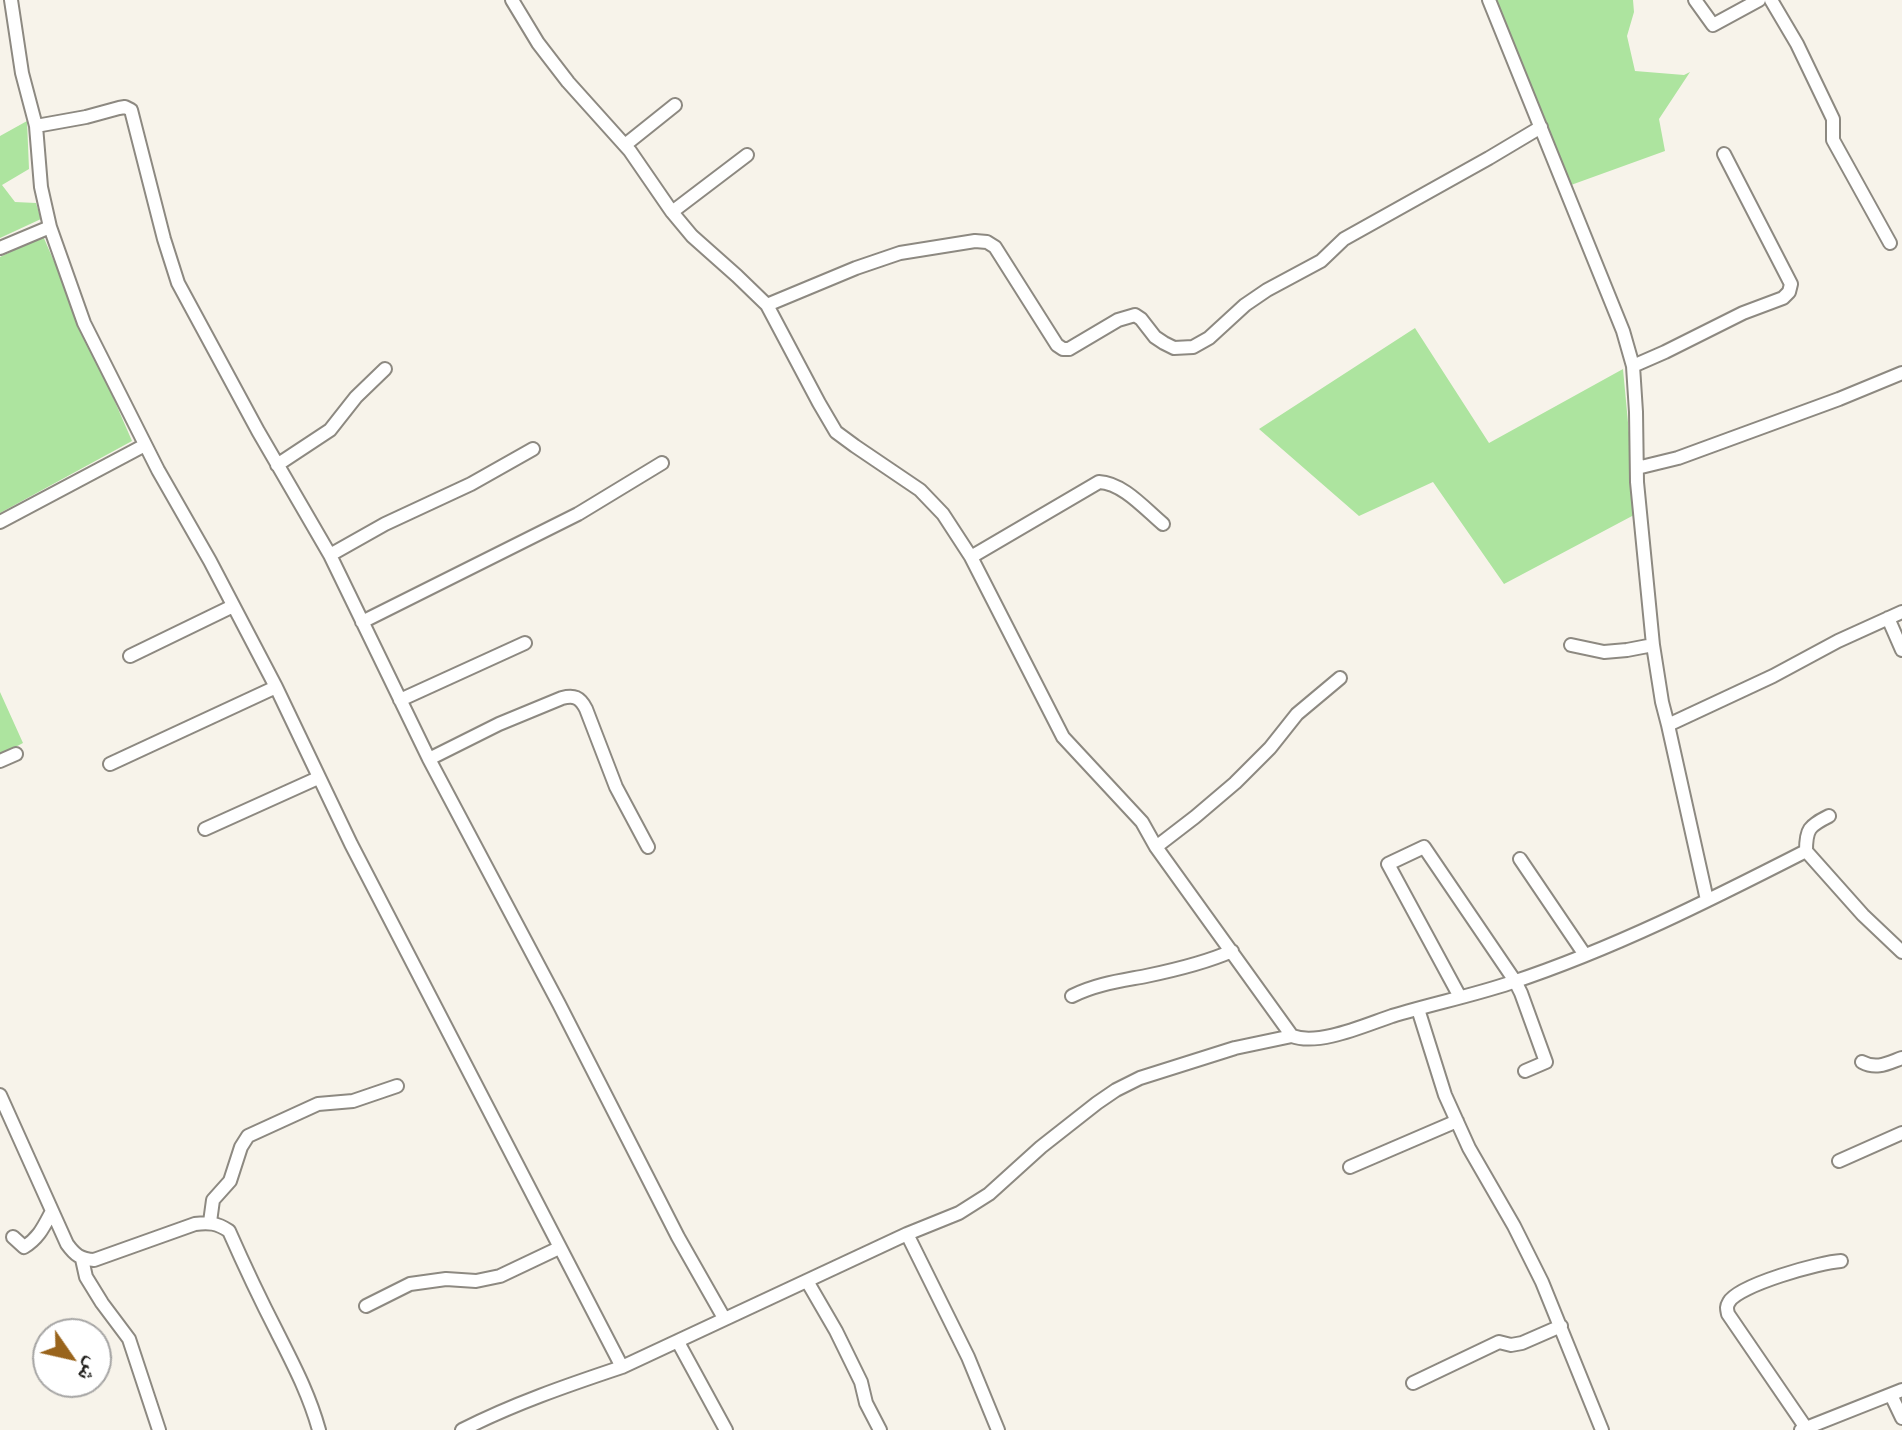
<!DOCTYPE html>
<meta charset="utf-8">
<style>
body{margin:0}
#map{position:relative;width:1902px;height:1430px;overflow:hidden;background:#f7f3ea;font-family:Raleway,"Noto Naskh Arabic",sans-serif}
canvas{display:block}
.north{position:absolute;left:32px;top:1318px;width:80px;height:80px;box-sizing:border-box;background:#fff;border:2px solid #a6a5a4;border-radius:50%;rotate:124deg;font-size:22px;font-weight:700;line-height:32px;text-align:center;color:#201f1c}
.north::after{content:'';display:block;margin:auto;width:28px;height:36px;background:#99641c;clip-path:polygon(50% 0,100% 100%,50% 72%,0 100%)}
</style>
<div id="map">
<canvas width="1902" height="1430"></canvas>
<div class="north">ش</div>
</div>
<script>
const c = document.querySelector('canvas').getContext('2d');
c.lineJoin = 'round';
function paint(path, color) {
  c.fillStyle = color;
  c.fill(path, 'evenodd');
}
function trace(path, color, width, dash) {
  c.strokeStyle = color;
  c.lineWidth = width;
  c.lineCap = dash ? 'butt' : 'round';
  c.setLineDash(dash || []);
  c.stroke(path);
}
paint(new Path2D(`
 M1495,0H1633L1634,12L1627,36L1635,71L1684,75L1690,72L1659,119L1665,151L1571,185Z
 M27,121L29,169L2,185L15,202L36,203L41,219L0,238V136Z
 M43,236L132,441L0,513V257Z
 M1415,328L1489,443L1623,369L1630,444L1634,515L1504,584L1433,482L1359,516L1259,429Z
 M0,692L23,743L0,755Z`), '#ade49f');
const minor = new Path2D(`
 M11,0L22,73L36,126L41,187L50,227L84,323L158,470L210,561L276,687L351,844L622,1367
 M512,0L538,43L568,82L630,151L672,212L692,236L737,276L767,305L819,403L836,432L855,446L920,490L943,514L971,557L1063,737L1142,822L1156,847L1292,1036
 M1489,0L1623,331L1633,366L1636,412L1637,482L1653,645L1662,702L1668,725
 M1695,0L1713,25L1759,0
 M1771,0L1797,44L1833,119V140L1890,243
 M36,126L86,117L119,108L125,107L131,110L164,239L178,283L258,431L330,555L429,759L559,1004L678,1237L724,1318
 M625,145L675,105
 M672,212L747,155
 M0,248L50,227
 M767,305L856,268L900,253L975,241L987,242L995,247L1057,345L1063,349H1069L1118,320L1135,315L1141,319L1155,337L1164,343L1174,348L1193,347L1209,338L1245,305L1267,290L1321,261L1344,239L1489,158L1541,127
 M1633,366L1665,352L1743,313L1783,298L1789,292L1791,284L1724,154
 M277,465L330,430L356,397L385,369
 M1637,468L1678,458L1839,399L1902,373
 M0,522L145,445
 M330,555L385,524L471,484L533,449
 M971,557L1099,482C1123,483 1145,509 1163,524
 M1888,618L1902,650
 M362,622L578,514L662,463
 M1571,645L1604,652L1627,650L1653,645
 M130,656L233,606
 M400,700L525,643
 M429,759L499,724L562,698C574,695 580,697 586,709L616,787L648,847
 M0,761L16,754
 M110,764L276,687
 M205,829L318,778
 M1156,847L1195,817L1235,783L1270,748L1297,714L1340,678
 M1806,851C1806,829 1809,826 1829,816
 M1520,859L1585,955
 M1707,900L1668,725L1773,676L1838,641L1902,612
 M1072,996C1096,984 1120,981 1146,976C1175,970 1205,963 1232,951
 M1460,997L1388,864L1424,847L1515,981L1521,993L1546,1062L1525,1071
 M1418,1009L1445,1095L1469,1148L1514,1226L1542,1282L1602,1430
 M1862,1062C1877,1070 1888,1063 1902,1058
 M0,1095L67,1244C75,1255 80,1259 94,1260L195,1224C209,1222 217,1223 229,1231C244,1265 260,1299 277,1332C294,1366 309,1394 319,1430
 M1839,1161L1902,1133
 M1350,1167L1457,1121
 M210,1222L213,1200L230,1181L241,1147L248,1136L318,1104L353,1101L397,1086
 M907,1234L968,1357L998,1430
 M13,1237L24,1247C39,1238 44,1226 52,1211
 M82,1259L86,1277L102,1303L129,1339L159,1430
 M807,1281L836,1331L861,1382L866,1403L880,1430
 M366,1306L410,1284L446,1279L476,1281L500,1276L559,1248
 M678,1342L726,1430
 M1413,1383L1499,1342L1511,1345L1522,1343L1561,1326
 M1891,1395L1902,1418
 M1806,1428L1728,1314C1727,1309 1726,1307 1729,1302C1738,1285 1821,1262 1841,1261
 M462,1430C513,1404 568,1385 622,1367L907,1234L959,1213L989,1194L1041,1147L1097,1103L1116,1090L1140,1078L1235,1048L1292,1036C1319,1046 1365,1025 1392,1016C1431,1004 1471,996 1510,983C1613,949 1710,900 1806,851L1863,915L1902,952
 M1801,1430L1902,1390`);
trace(minor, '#8d8981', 16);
trace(minor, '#fff', 12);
</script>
